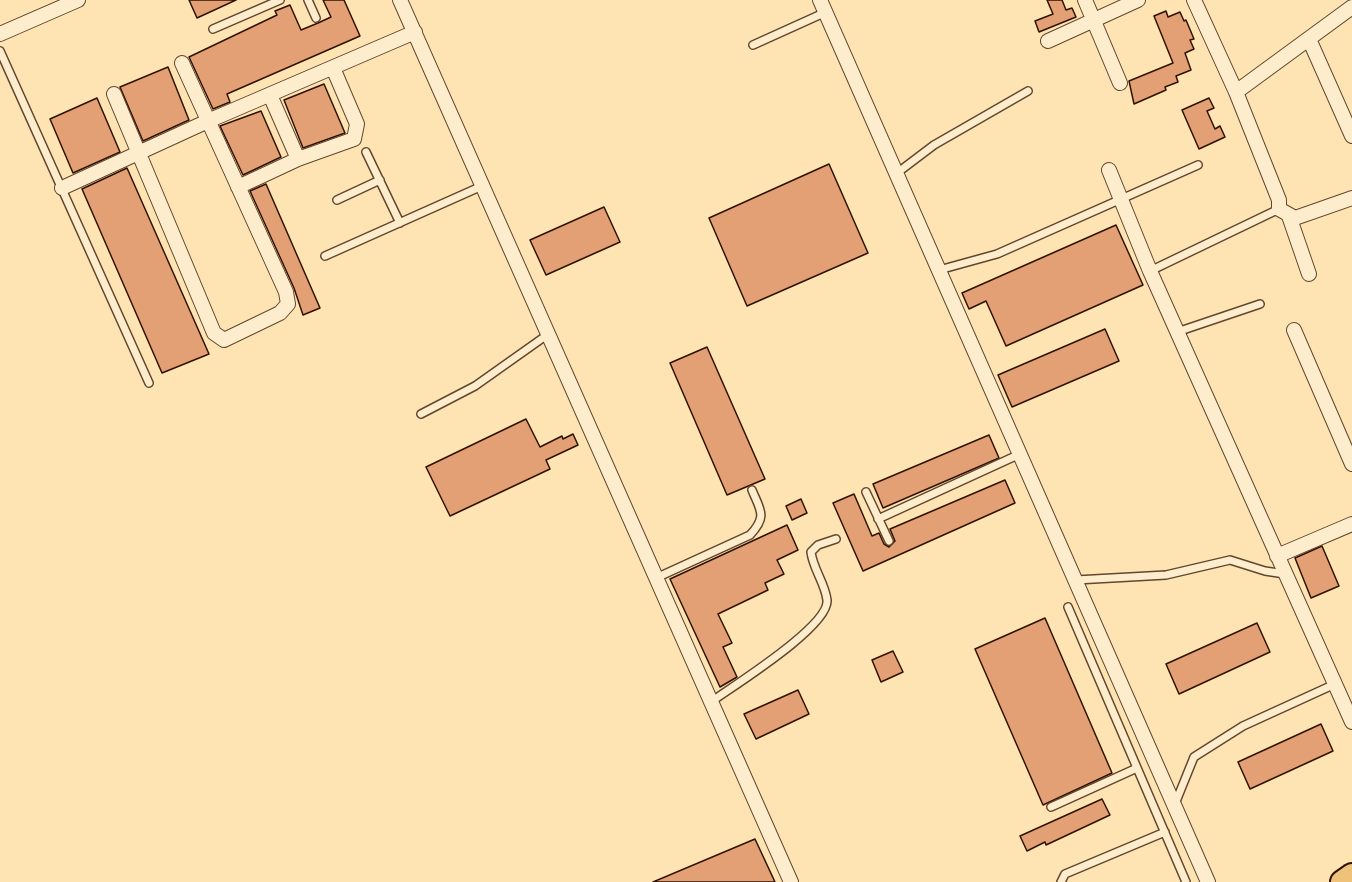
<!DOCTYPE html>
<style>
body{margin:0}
canvas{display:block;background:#fde4b2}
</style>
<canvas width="1352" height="882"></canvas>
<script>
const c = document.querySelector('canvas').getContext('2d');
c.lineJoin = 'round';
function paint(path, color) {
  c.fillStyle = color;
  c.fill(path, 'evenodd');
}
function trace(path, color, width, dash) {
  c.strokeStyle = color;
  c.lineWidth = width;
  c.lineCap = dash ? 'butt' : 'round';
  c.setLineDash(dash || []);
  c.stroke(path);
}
const building = new Path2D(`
 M189,0H236L197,18Z
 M323,0H344L360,36L227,94L230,102L213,109L189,57L277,15L275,11L290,5L301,30L318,23L331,17Z
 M1047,0H1062L1066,10L1072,8L1076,17L1039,32L1035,21L1053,14Z
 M1166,11L1168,17L1180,12L1184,21L1186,20L1194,39L1190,40L1194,49L1185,53L1191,70L1176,76L1178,82L1165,87L1166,90L1134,104L1129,81L1173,63L1154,16Z
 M168,67L189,120L143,141L120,87Z
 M324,84L345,133L303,148L284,100Z
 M97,98L120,152L73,173L50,119Z
 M1209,98L1214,108L1207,111L1215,129L1220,126L1225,137L1199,149L1182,110Z
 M261,111L281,157L243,175L220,126Z
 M829,164L868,253L747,306L709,218Z
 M127,168L209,354L162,373L82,189Z
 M266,184L320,308L303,315L294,288L250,191Z
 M604,207L620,242L546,275L530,240Z
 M1116,225L1143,285L1006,346L986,301L969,309L962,293Z
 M1105,329L1119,361L1012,407L998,375Z
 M707,347L765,479L727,495L670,363Z
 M526,419L540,447L562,436L563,439L573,434L578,445L546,460L550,469L450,516L426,467Z
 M989,435L999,458L883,508L873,484Z
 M1005,480L1015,503L863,571L833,503L854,494L872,536L879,533L884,544L889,547L895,541L890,529Z
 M801,499L807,513L792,520L786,506Z
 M787,525L798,550L777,560L784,574L765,583L768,590L718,614L732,643L723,647L737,677L720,687L670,579Z
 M1322,546L1339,586L1311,598L1295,558Z
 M1045,618L1112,773L1043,805L975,649Z
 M1257,623L1270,652L1179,694L1166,664Z
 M893,651L903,672L881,682L872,660Z
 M798,690L809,714L756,739L744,714Z
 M1321,724L1333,751L1250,789L1238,762Z
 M1102,799L1110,815L1046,845L1045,842L1027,851L1020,836Z
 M755,839L775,882H653Z`);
paint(building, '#e3a075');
trace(building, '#301202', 1.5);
const lane = new Path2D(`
 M308,0L316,18
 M213,29L280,0
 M753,45L826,12
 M0,51L149,383
 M366,152L400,223
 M897,173L934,145L1028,91
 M337,200L380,180
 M325,256L482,186
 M939,270L997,254L1198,165
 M1150,271L1279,209
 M1177,332L1260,304
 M421,414L475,386L547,335
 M866,492L889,541
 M878,519L1020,454
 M656,578L750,535C768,516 760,510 752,490
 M1076,580L1166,575L1230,560L1265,571L1285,574
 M1068,607L1186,882
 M711,702C733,686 830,626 827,600C825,583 813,569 811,552L818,545L836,539
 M1175,804L1194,757L1243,726L1335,684
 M1051,807L1137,768
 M1061,882L1065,874L1165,832`);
const street = new Path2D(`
 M400,0L791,882
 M820,0L1208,882
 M1085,0L1120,83
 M1194,0L1236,92L1279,200V209L1295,218L1352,198
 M0,34L78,0
 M1309,39L1352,136
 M1048,41L1138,0
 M1236,92L1352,7
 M114,94L214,333L224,340L280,313L288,304L286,292L182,63
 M270,95L298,159
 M1109,170L1150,271L1352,722
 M238,187L298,159L354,139L357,124L333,68
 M62,188L208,121L415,32
 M1289,216L1309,274
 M1294,330L1352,464
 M1277,556L1352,524`);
const primary = new Path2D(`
 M1342,882L1352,875`);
trace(lane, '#63462e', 10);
trace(street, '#63462e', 16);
trace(primary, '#301202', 26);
trace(lane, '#feedcd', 7);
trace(street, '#feedcd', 14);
trace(primary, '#eec279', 22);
</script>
